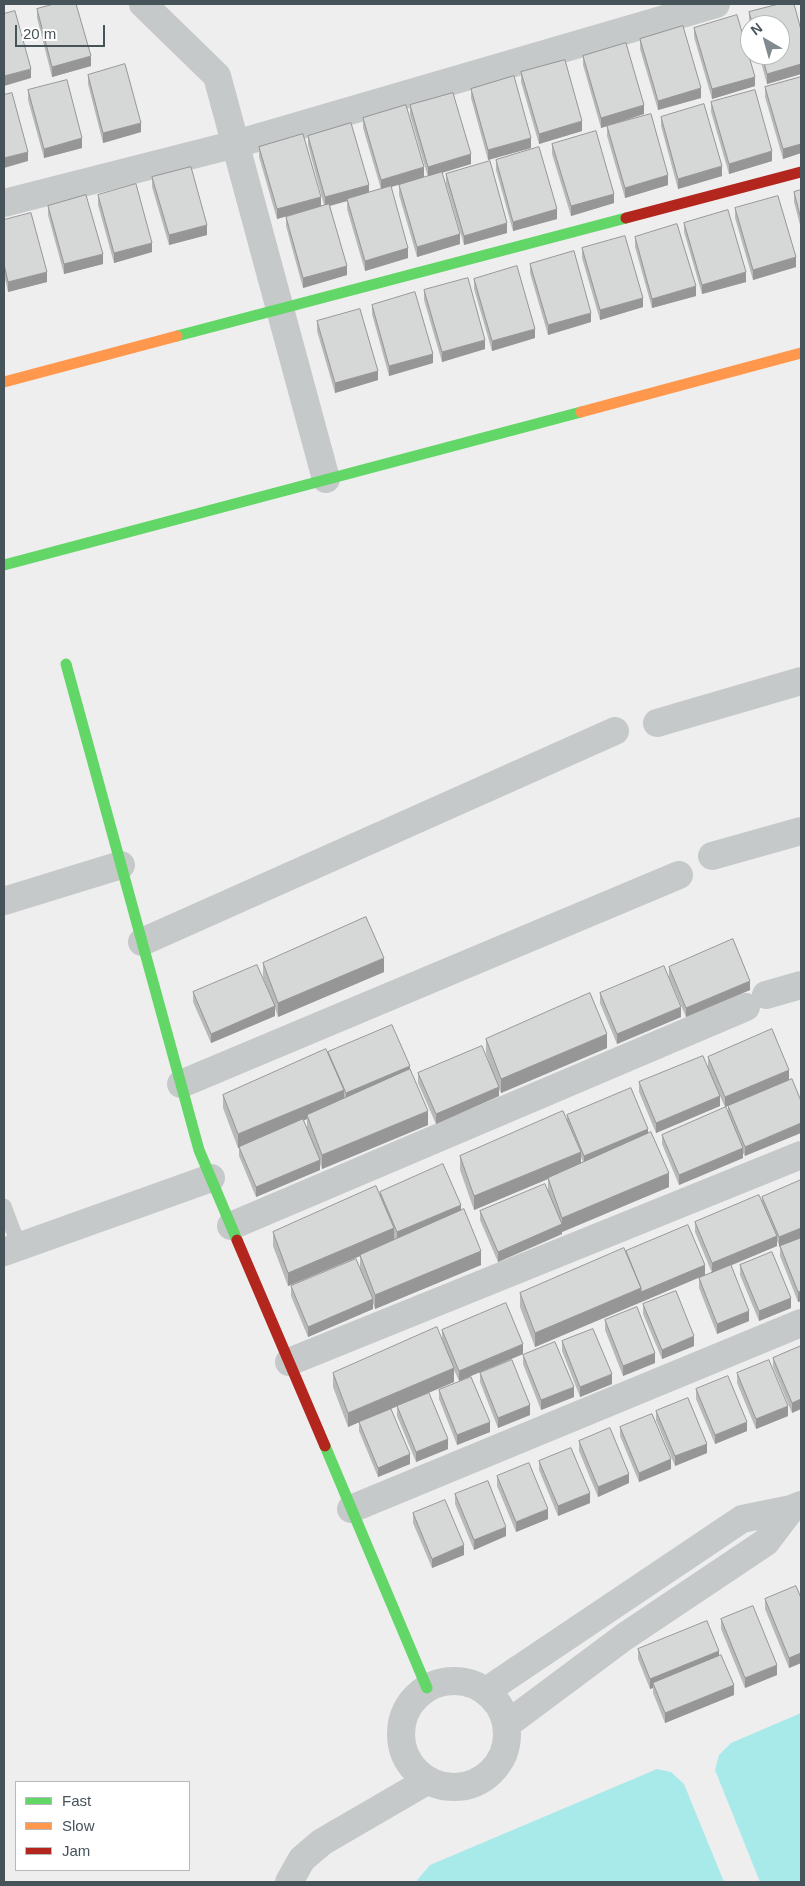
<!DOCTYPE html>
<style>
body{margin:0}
#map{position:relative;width:805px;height:1886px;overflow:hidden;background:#efeeee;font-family:Arial,sans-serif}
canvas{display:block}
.frame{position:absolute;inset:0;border:5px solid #46545a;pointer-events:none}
.legend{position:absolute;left:15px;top:1781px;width:175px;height:90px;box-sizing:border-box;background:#fff;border:1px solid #b5bbbd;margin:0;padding:6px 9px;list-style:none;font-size:15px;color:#46545a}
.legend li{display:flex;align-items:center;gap:10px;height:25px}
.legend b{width:25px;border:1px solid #b5bbbd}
.north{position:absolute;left:740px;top:15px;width:50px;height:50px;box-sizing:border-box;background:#fff;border:1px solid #b5bbbd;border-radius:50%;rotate:322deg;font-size:14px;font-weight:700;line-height:20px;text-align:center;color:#46545a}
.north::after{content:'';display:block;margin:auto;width:18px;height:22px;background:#818a8e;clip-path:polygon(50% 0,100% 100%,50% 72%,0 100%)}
.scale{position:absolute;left:15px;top:25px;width:90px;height:22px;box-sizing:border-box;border:2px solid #46545a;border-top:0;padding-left:6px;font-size:15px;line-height:18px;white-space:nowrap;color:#46545a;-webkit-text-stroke:4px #fff;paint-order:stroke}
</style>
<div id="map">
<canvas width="805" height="1886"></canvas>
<div class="frame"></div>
<ul class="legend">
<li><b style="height:6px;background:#63d668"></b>Fast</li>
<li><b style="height:6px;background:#ff974d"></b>Slow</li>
<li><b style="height:6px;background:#b3261e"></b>Jam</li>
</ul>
<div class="north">N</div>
<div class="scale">20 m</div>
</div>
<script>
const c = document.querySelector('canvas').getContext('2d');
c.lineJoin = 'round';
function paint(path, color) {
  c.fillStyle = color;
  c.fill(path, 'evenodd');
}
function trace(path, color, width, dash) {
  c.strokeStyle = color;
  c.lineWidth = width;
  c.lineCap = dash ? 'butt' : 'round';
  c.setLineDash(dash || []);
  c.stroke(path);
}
paint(new Path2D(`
 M801,1713V1882H760L715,1770L719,1755L731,1743Z
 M657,1769L671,1772L684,1784L724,1882H417L418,1879L430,1865Z`), '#a8e9ea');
trace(new Path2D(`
 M4,1206L19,1246`), '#c6c9ca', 15);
trace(new Path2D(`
 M143,4L217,76L326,479
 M4,203L236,144L716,4
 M657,723L801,681
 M712,856L801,831
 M4,901L121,865
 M142,942L615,731
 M766,995L801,985
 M181,1084L679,875
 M231,1226L746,1007
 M4,1252L211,1178
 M289,1362L801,1155
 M351,1509L801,1323
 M401 1734a53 53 0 1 1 106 0a53 53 0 1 1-106 0Z
 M486,1691L742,1519L791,1509L801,1505
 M506,1725L624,1637L766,1542L791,1509
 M289,1882L302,1859L322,1842L427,1781`), '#c6c9ca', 28);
trace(new Path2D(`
 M177,336L626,218
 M4,565L581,412
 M66,664L199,1150L237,1240
 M325,1446L427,1688`), '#63d668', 11);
trace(new Path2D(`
 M4,382L177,336
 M581,412L801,353`), '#ff974d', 11);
trace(new Path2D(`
 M626,218L801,172
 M237,1240L325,1446`), '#b3261e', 11);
paint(new Path2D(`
 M779,4H794L801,30V74L767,84L759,55H780V25H750L749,22V12Z
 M37,9L91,66L52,77L37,18Z
 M694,28L755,86L712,99L694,37Z
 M640,39L701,98L658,110L640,49Z
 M583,56L644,114L601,128L583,65Z
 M521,72L582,131L539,144L521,82Z
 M88,75L141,132L103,143L88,84Z
 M801,77V153L783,159L765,97V87Z
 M471,89L531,148L488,160L471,98Z
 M28,90L82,148L44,158L28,100Z
 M711,102L772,161L729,174L711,112Z
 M410,105L471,164L428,177L410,115Z
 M661,117L722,176L678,189L661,126Z
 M363,118L424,177L391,187L408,258L365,271L347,209V201L330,206L347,275L303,288L286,226V217L317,207L277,219L259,157V147L321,206L324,205L308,145V136L369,193L381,189L363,128Z
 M607,126L668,185L625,198L607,136Z
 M552,144L614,203L571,216L552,154Z
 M496,160L557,219L513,231L496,170Z
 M446,174L507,233L464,245L446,183Z
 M152,177L207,235L169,245L152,187Z
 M399,185L460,244L417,257L399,195Z
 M801,190V229L794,202V192Z
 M98,195L152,252L114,263L98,205Z
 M48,206L103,264L64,274L48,215Z
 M735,208L796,267L753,280L735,218Z
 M4,220L47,282L8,292L4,274Z
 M684,223L746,282L702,294L684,232Z
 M635,237L696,296L652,308L635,247Z
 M582,248L643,307L600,320L582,258Z
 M530,264L591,322L548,335L530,273Z
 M474,279L535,338L492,351L474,289Z
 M424,290L485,349L442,362L424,300Z
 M372,305L433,363L389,376L372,314Z
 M317,321L378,380L335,393L317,331Z
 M263,963L384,972L278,1017L275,1008V1016L211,1043L193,1002V992L269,994L263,977Z
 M669,967L750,990L686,1017L669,977Z
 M600,993L681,1017L617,1044L600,1003Z
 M486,1039L607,1048L501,1093L499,1089V1096L436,1124L418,1083V1073L490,1065L486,1053Z
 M328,1053L410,1069L428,1125L322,1169L320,1164V1170L256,1197L239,1156V1148H238L223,1108V1095ZM307,1119V1129L303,1121Z
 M708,1057L789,1080L725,1107L720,1096V1106L656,1133L639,1092V1082L708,1066Z
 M792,1079L745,1156L743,1153V1158L679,1185L662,1144V1135L728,1111V1106Z
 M567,1115L648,1133L669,1187L562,1232V1230V1234L498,1262L480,1220V1211L548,1191V1179L474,1210L460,1170V1156L567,1120ZM581,1157L583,1162L581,1163Z
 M380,1192L461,1210L481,1265L375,1309L373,1303V1309L308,1337L291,1296V1286L360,1269V1256L288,1286L273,1246V1232L380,1194Z
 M762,1197L801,1238V1301L798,1302L780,1256V1247L777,1241V1246L730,1266L749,1321L717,1334L699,1288V1278L712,1273L695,1232V1222L762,1202Z
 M626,1251L705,1275L535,1347L520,1307V1293Z
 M740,1265L791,1308L759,1321L740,1275Z
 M643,1304L694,1346L662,1359L643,1314Z
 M605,1320L655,1363L623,1376L605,1330Z
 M442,1330L523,1354L459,1381L454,1370V1382L391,1409L410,1464L378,1477L359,1431V1422L348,1427L333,1387V1373L442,1337Z
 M562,1341L612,1384L580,1397L562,1351Z
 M801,1346L792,1413L773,1367V1358Z
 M523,1355L574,1397L541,1410L523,1364Z
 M480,1373L530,1415L498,1428L480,1382Z
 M737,1373L788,1416L756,1429L737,1383Z
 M696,1389L747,1431L715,1444L696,1399Z
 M439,1390L490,1432L457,1445L439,1399Z
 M397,1406L448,1449L416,1462L397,1416Z
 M656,1411L707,1453L675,1466L656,1420Z
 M620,1427L671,1469L639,1482L620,1436Z
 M579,1441L629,1483L598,1497L579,1451Z
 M539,1461L590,1503L558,1516L539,1470Z
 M497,1476L548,1519L516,1532L497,1486Z
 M455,1494L506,1536L474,1550L455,1504Z
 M413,1513L464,1555L432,1568L413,1523Z
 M801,1598V1663L789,1668L765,1609V1599Z
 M721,1619L777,1675L745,1688L721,1629Z
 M638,1649L719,1656L734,1695L665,1723L653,1693V1688L650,1689L638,1659Z`), '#b8b9b9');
paint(new Path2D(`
 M91,56V66L52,77V67Z
 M801,64V74L767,84V74Z
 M31,69V78L4,86V76Z
 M755,77V86L712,99V89Z
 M701,88V98L658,110V101Z
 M644,105V114L601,128V118Z
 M582,121V131L539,144V134Z
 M141,123V132L103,143V133Z
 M82,138V148L44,158V149Z
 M531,138V148L488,160V150Z
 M801,144V153L783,159V149Z
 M772,151V161L729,174V164Z
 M28,152V161L4,168V158Z
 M471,154V164L428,177V167Z
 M722,166V176L678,189V179Z
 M424,167V177L381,190V180Z
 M668,175V185L625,198V188Z
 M369,185V195L325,207V197Z
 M614,194V203L571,216V206Z
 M321,197V206L277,219V209Z
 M557,209V219L513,231V222Z
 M507,223V233L464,245V236Z
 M207,225V235L169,245V235Z
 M460,234V244L417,257V247Z
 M152,243V252L114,263V253Z
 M408,248V258L365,271V261Z
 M103,254V264L64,274V264Z
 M796,257V267L753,280V270Z
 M347,266V275L303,288V278Z
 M47,272V282L8,292V282Z
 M746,272V282L702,294V285Z
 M696,286V296L652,308V299Z
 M643,298V307L600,320V310Z
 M591,313V322L548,335V325Z
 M535,329V338L492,351V341Z
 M485,340V349L442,362V352Z
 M433,354V363L389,376V366Z
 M378,371V380L335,393V383Z
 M384,958V972L278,1017V1003Z
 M750,981V990L686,1017V1008Z
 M275,1006V1016L211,1043V1034Z
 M681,1007V1017L617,1044V1034Z
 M607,1034V1048L501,1093V1079Z
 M410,1066V1076L346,1103V1093Z
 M789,1070V1080L725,1107V1097Z
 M499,1087V1096L436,1124V1114Z
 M344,1090V1104L307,1115V1119L238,1148V1134Z
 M720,1096V1106L656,1133V1123Z
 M428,1111V1125L322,1169V1155Z
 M801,1123V1133L745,1156V1147Z
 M648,1129V1138L584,1166V1156Z
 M743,1148V1158L679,1185V1175Z
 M581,1152V1165L474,1210V1196Z
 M320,1160V1170L256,1197V1187Z
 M669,1173V1187L562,1232V1218Z
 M461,1205V1215L397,1242V1232Z
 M562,1224V1234L498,1262V1252Z
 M394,1228V1242L288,1286V1273Z
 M801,1228V1238L779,1247V1237Z
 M777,1236V1246L712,1273V1263Z
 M481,1251V1265L375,1309V1295Z
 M705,1265V1275L535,1347V1333L641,1288Z
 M801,1291V1301L798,1302V1292Z
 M791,1298V1308L759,1321V1311Z
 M373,1299V1309L308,1337V1327Z
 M749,1311V1321L717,1334V1324Z
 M694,1336V1346L662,1359V1350Z
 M523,1344V1354L459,1381V1371Z
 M655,1353V1363L623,1376V1366Z
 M454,1368V1382L348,1427V1413Z
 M612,1374V1384L580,1397V1387Z
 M574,1387V1397L541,1410V1400Z
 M801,1399V1409L792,1413V1403Z
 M530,1405V1415L498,1428V1418Z
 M788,1406V1416L756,1429V1419Z
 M490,1422V1432L457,1445V1435Z
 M747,1422V1431L715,1444V1435Z
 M448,1439V1449L416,1462V1452Z
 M707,1444V1453L675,1466V1456Z
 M410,1454V1464L378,1477V1468Z
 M671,1459V1469L639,1482V1473Z
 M629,1474V1483L598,1497V1487Z
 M590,1493V1503L558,1516V1506Z
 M548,1509V1519L516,1532V1522Z
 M506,1527V1536L474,1550V1540Z
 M464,1545V1555L432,1568V1559Z
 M719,1651V1661L653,1683V1688L650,1689V1679Z
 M801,1653V1663L789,1668V1658Z
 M777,1665V1675L745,1688V1678Z
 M734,1685V1695L665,1723V1713Z`), '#969696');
const building = new Path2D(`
 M54,4H76L91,56L52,67L37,9Z
 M779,4H794L801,30V64L767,74L762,55H780V25H753L749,12Z
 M15,11L31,69L4,76V14Z
 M737,15L755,77L712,89L694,28Z
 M683,26L701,88L658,101L640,39Z
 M626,43L644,105L601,118L583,56Z
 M565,60L582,121L539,134L521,72Z
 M125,64L141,123L103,133L88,75Z
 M514,76L531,138L488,150L471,89Z
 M801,77V144L783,149L765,87Z
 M67,80L82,138L44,149L28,90Z
 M755,90L772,151L729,164L711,102Z
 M12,93L28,152L4,158V95Z
 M453,93L471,154L428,167L410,105Z
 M704,104L722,166L678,179L661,117Z
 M406,105L424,167L381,180L363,118Z
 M651,114L668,175L625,188L607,126Z
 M351,123L369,185L325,197L308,136Z
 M596,131L614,194L571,206L552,144Z
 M303,134L321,197L277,209L259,147Z
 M539,147L557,209L513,222L496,160Z
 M490,161L507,223L464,236L446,174Z
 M191,167L207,225L169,235L152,177Z
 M442,172L460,234L417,247L399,185Z
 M136,184L152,243L114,253L98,195Z
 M391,186L408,248L365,261L347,199Z
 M801,190V219L794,192Z
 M86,195L103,254L64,264L48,206Z
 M778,196L796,257L753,270L735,208Z
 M329,204L347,266L303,278L286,217Z
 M728,210L746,272L702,285L684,223Z
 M31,213L47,272L8,282L4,264V220Z
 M677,224L696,286L652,299L635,237Z
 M625,236L643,298L600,310L582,248Z
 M574,251L591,313L548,325L530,264Z
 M517,266L535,329L492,341L474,279Z
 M468,278L485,340L442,352L424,290Z
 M415,292L433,354L389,366L372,305Z
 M360,309L378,371L335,383L317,321Z
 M366,917L384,958L278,1003L263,963Z
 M733,939L750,981L686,1008L669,967Z
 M257,965L275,1006L211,1034L193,992Z
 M664,966L681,1007L617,1034L600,993Z
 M590,993L607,1034L501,1079L486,1039Z
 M392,1025L410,1066L346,1093L328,1052Z
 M772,1029L789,1070L725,1097L708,1057Z
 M482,1046L499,1087L436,1114L418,1073Z
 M326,1049L344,1090L238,1134L223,1095Z
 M703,1056L720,1096L656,1123L639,1082Z
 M410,1069L428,1111L322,1155L307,1115Z
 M792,1079L801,1101V1123L745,1147L728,1106Z
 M631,1088L648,1129L584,1156L567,1115Z
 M726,1107L743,1148L679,1175L662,1135Z
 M563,1111L581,1152L474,1196L460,1156Z
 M303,1119L320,1160L256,1187L239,1147Z
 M651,1132L669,1173L562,1218L548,1178Z
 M443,1164L461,1205L397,1232L380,1192Z
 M801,1180V1228L779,1237L762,1197Z
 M545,1184L562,1224L498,1252L480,1211Z
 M376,1186L394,1228L288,1273L273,1232Z
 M759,1195L777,1236L712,1263L695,1222Z
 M464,1209L481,1251L375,1295L360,1255Z
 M688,1225L705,1265L641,1292V1288L626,1251Z
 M801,1238V1291L798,1292L780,1246Z
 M624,1248L641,1288L535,1333L520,1293Z
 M772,1252L791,1298L759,1311L740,1265Z
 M356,1259L373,1299L308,1327L291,1286Z
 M731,1265L749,1311L717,1324L699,1278Z
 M676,1291L694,1336L662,1350L643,1304Z
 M506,1303L523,1344L459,1371L442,1330Z
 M637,1307L655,1353L623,1366L605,1320Z
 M437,1327L454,1368L348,1413L333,1373Z
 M593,1329L612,1374L580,1387L562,1341Z
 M555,1342L574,1387L541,1400L523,1355Z
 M801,1346V1399L792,1403L773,1358Z
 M512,1360L530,1405L498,1418L480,1373Z
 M769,1360L788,1406L756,1419L737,1373Z
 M728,1376L747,1422L715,1435L696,1389Z
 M471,1377L490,1422L457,1435L439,1390Z
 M429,1393L448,1439L416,1452L397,1406Z
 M688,1398L707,1444L675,1456L656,1411Z
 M391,1409L410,1454L378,1468L359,1422Z
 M652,1414L671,1459L639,1473L620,1427Z
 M610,1428L629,1474L598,1487L579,1441Z
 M571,1448L590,1493L558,1506L539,1461Z
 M529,1463L548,1509L516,1522L497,1476Z
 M488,1481L506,1527L474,1540L455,1494Z
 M445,1500L464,1545L432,1559L413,1513Z
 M796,1586L801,1598V1653L789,1658L765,1599Z
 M753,1606L777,1665L745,1678L721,1619Z
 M707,1621L719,1651L650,1679L638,1649Z
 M721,1655L734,1685L665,1713L653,1683Z`);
paint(building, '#d6d7d7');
trace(building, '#969696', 1);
</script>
